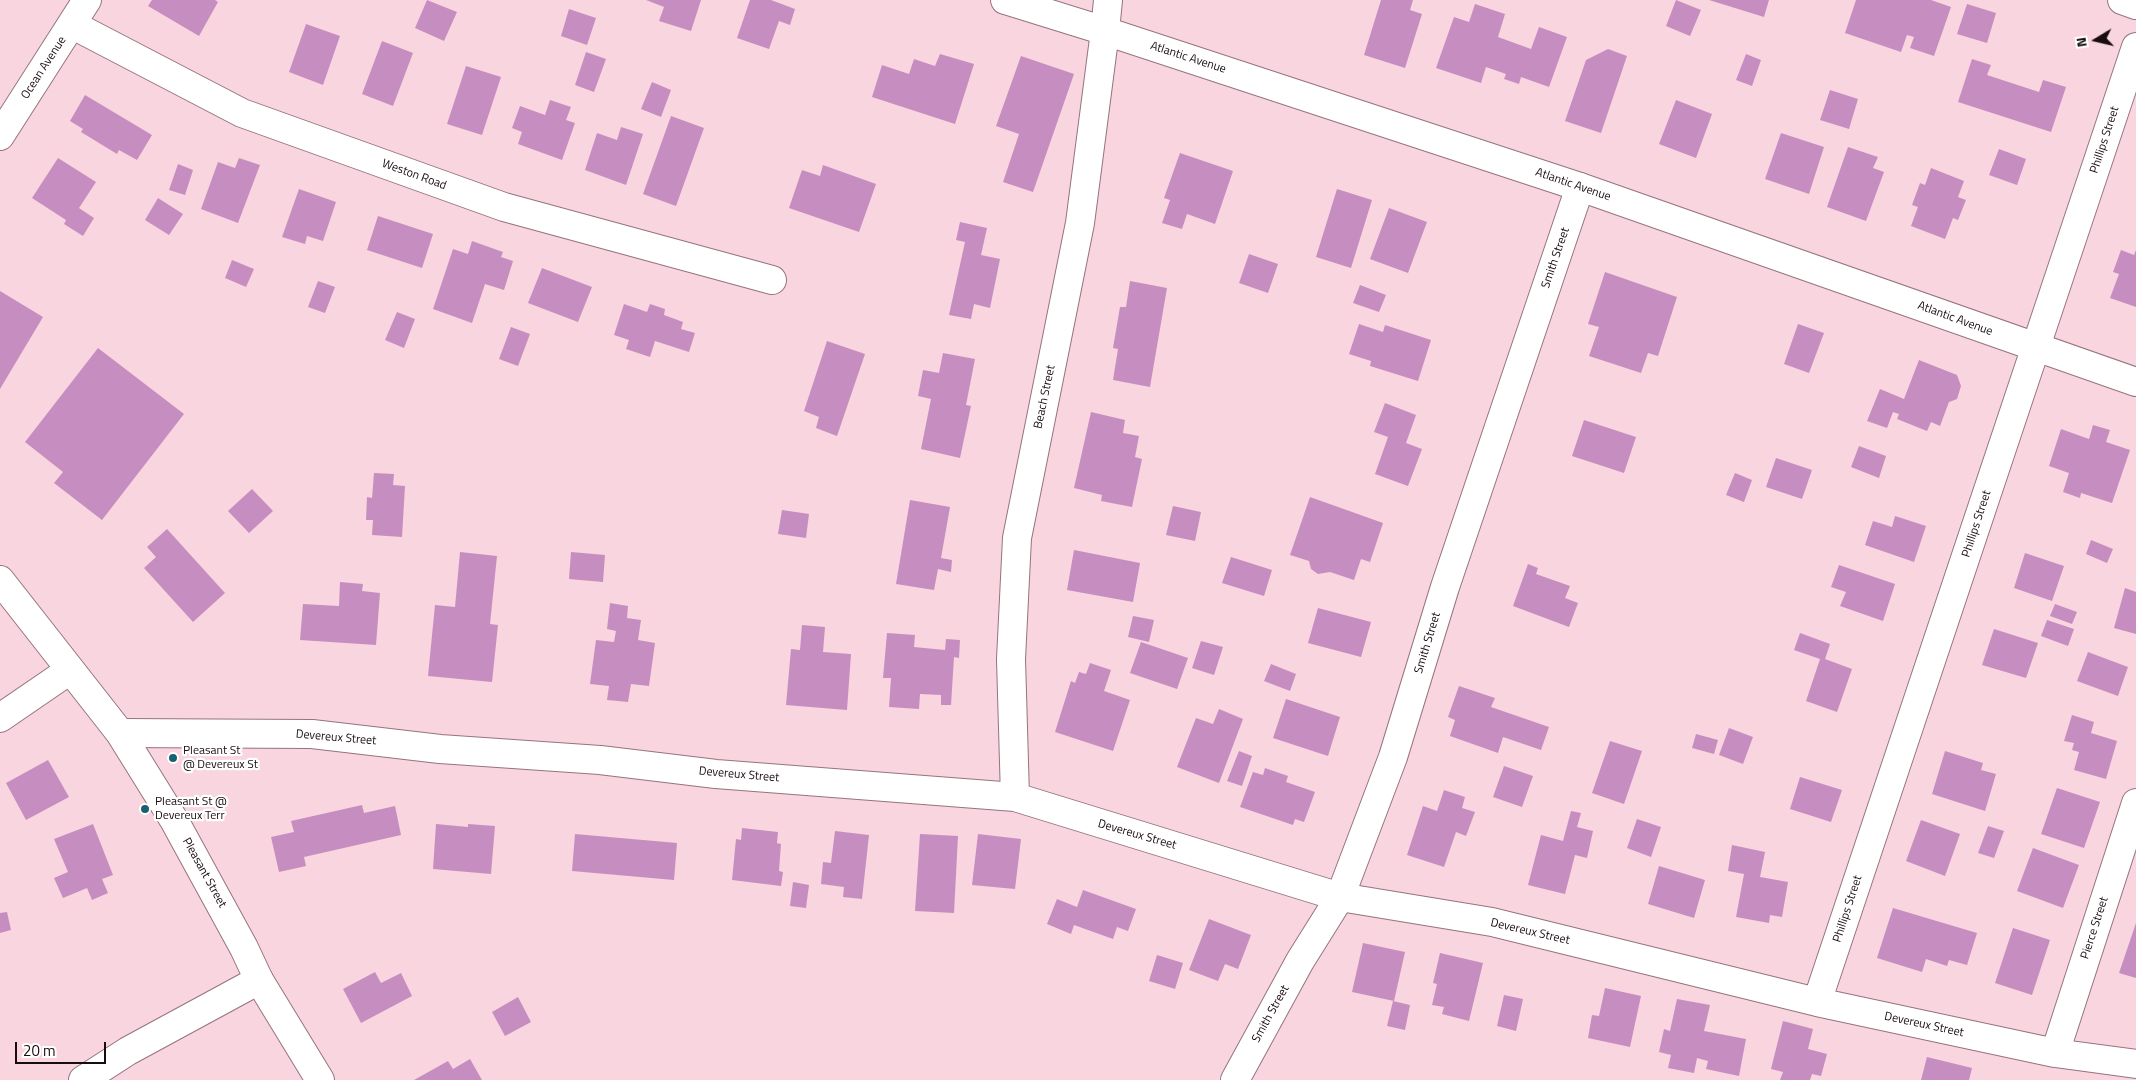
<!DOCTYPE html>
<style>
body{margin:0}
#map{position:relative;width:2136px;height:1080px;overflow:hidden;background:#f9d5df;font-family:"Titillium Web",sans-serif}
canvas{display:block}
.north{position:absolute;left:2071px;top:15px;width:50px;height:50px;-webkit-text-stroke:4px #fff;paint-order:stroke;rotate:261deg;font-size:14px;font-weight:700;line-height:20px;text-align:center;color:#180c10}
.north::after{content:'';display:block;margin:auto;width:18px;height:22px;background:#180c10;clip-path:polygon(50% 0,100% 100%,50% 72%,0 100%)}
.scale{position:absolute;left:15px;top:1042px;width:91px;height:22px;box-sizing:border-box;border:2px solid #180c10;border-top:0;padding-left:6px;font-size:15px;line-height:18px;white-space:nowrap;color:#180c10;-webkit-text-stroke:4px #fff;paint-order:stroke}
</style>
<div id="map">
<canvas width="2136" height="1080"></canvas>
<div class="north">N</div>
<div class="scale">20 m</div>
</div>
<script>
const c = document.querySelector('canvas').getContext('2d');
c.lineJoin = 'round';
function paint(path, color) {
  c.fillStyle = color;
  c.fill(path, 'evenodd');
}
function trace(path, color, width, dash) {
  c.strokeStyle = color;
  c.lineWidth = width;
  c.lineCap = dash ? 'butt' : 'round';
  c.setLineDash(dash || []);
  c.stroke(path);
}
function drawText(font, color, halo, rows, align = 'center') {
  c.font = font + ' "Titillium Web",sans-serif';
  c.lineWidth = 4.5;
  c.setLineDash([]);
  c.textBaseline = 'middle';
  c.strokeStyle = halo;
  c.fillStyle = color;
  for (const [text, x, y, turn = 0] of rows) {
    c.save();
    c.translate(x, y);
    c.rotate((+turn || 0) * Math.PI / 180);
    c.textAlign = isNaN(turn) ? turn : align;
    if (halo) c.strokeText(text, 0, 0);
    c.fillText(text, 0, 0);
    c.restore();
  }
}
paint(new Path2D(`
 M152,0H215L218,2L199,36L148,6Z
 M427,0L457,12L444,41L415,28Z
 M646,0H701L691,31L659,21L664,7Z
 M750,0H771L795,9L790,25L779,21L769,49L737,38Z
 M1381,0H1413L1410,10L1422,14L1405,68L1364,55Z
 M1676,0L1701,10L1690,36L1666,26Z
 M1709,0H1769L1764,17Z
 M1856,0H1931L1951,7L1934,56L1910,48L1914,37L1907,35L1901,52L1845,33Z
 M1475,4L1505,14L1498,37L1531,49L1539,27L1567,37L1549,87L1521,77L1519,84L1504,79L1506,74L1486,67L1481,83L1436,68L1454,17L1469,22Z
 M1967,4L1996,13L1987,43L1957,34Z
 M569,9L596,18L587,45L561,36Z
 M306,24L340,36L323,85L289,72Z
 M382,41L413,53L393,106L362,94Z
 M1608,49L1627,56L1601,133L1565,121L1586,60Z
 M586,52L606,59L594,92L575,85Z
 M940,54L974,64L955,124L872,97L882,65L909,74L914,59L935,66Z
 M1746,54L1761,60L1752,86L1736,80Z
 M1021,56L1074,74L1033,192L1003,182L1019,134L996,126Z
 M1972,59L1991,65L1987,75L2039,92L2043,80L2066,87L2051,132L1958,102Z
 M466,66L501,77L482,135L447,124Z
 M652,82L671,90L661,117L641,109Z
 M1830,90L1858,99L1849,129L1820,120Z
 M85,95L152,135L137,160L119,150L117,154L81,132L83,129L70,121Z
 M550,100L571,107L566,120L575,123L562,160L518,144L522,132L512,128L520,106L545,115Z
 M1676,100L1712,114L1696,158L1659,144Z
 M671,116L704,128L676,206L643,194Z
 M621,127L643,134L626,185L585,170L597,133L617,140Z
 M1781,133L1824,147L1809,194L1765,179Z
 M1848,147L1878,157L1873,168L1884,172L1866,221L1827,207Z
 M1999,149L2026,159L2017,185L1989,175Z
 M1180,153L1233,171L1215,224L1187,214L1182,229L1162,223L1170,200L1164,198Z
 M58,158L96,182L79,208L94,218L83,236L64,224L66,220L32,198Z
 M239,158L260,165L238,223L201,209L218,162L235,168Z
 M178,164L193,170L185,195L169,190Z
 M823,165L876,184L859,232L789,208L802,170L820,176Z
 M1931,168L1964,181L1958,197L1966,200L1958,220L1953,218L1945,239L1911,226L1918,207L1912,205L1920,183L1925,185Z
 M299,189L336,202L323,241L307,236L305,244L282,237Z
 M1337,189L1372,200L1351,268L1316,257Z
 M158,198L183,214L169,235L145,220Z
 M1389,208L1427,222L1408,273L1370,259Z
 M378,216L433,234L422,268L367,250Z
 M960,222L987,228L981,255L1000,259L990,308L974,304L971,319L949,315L965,242L956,240Z
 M472,241L503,252L501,257L513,261L504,290L485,284L472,323L433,309L453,249L468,254Z
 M2121,250L2134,255L2136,250V307L2110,298L2119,274L2113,272Z
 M1249,254L1278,264L1268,293L1239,283Z
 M232,260L254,269L246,287L225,278Z
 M542,268L592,287L578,322L528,303Z
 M1605,272L1677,297L1658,356L1648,353L1641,373L1589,356L1599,327L1588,324Z
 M318,281L335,287L325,313L308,307Z
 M1130,281L1167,288L1150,387L1113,380L1118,349L1113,348L1120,307H1126Z
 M1360,285L1386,295L1379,312L1353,303Z
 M0,291L43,317L0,389Z
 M624,304L647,312L650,304L665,309L664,315L683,322L681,329L695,333L689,352L655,341L650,357L626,349L629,340L614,335Z
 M397,312L415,319L404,348L385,340Z
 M1359,324L1383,332L1385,325L1431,340L1418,381L1370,366L1371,361L1349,354Z
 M1798,324L1824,333L1809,373L1784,364Z
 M511,327L530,334L518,366L499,359Z
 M827,341L865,354L837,436L816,428L819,417L804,411Z
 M98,348L184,414L102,520L54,483L63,472L25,442Z
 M943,353L975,359L966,405L971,406L960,458L921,449L931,399L918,396L923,370L939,373Z
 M1919,360L1957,375L1961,386L1957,399L1949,402L1940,426L1931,422L1927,431L1897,419L1899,414L1893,412L1887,428L1867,421L1880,389L1904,399Z
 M1385,403L1416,415L1406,443L1422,449L1408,486L1375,474L1388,437L1374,432Z
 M1091,412L1125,420L1123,433L1139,436L1135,457L1142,459L1132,507L1101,501L1102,495L1074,488Z
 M1584,420L1636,437L1624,473L1572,456Z
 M2093,425L2110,430L2106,442L2130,450L2112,503L2081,493L2080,498L2063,492L2069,473L2049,466L2061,429L2089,439Z
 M1859,446L1886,456L1879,478L1851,467Z
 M1776,458L1812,470L1802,499L1766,487Z
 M374,473L394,474L393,485L405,486L402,537L372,535L373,520H366L367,497L372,498Z
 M1735,473L1752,480L1744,502L1726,495Z
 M252,489L273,511L249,533L228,511Z
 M1310,497L1383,523L1370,562L1361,559L1354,580L1330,572L1318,574L1311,569L1309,561L1290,555Z
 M910,500L950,507L941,558L952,560L951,572L938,569L934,590L896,584Z
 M1173,506L1201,512L1195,541L1166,535Z
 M782,510L809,514L806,538L778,534Z
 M1895,516L1926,526L1914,562L1865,545L1873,521L1892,527Z
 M167,529L225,593L193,622L144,568L156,557L147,547Z
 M2091,540L2113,549L2107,563L2086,554Z
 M1074,550L1140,563L1133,602L1067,590Z
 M460,552L497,556L490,624L498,625L492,682L428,676L435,605L455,607Z
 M571,552L605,555L603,582L569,579Z
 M2025,553L2064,566L2052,601L2014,588Z
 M1231,557L1272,570L1264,596L1222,583Z
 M1528,564L1538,568L1536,574L1570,586L1565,598L1578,603L1569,627L1513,606Z
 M1839,565L1895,584L1883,621L1840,606L1846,592L1831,587Z
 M340,582L363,584L362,591L380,593L376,645L300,640L303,604L339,606Z
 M2125,588L2136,592V634L2114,628Z
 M610,603L628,606L627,618L641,620L638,640L655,643L649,686L631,684L628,702L607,700L609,686L590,684L596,640L614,642L616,631L607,629Z
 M2055,604L2077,612L2072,624L2050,616Z
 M1318,608L1371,622L1361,657L1308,643Z
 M1133,616L1154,620L1149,642L1128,637Z
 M2047,620L2074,629L2068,646L2041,636Z
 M802,625L825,627L823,652L851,654L847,710L786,705L791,649L800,650Z
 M1994,629L2038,643L2026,678L1982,665Z
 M887,633L915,635L914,647L945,650L946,639L960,640L959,658L954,657L951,705H941V695L920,694L919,709L889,707L891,678H883Z
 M1800,633L1830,644L1825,659L1852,669L1837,712L1806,701L1820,659L1794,650Z
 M1201,641L1223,647L1214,675L1192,668Z
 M1141,642L1188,658L1177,689L1130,673Z
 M2088,652L2128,667L2118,696L2077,681Z
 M1090,663L1111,670L1104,691L1130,700L1113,751L1055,732L1071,681L1075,683L1079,672L1086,674Z
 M1271,664L1296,674L1290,691L1264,681Z
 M1459,686L1495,698L1491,707L1549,727L1541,750L1503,737L1498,753L1450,736L1455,720L1448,717Z
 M1286,699L1340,717L1328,756L1273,738Z
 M1219,709L1243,719L1219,783L1177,767L1196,718L1213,724Z
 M2072,715L2094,722L2091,733L2117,741L2106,779L2074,770L2079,752L2072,750L2074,743L2064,741Z
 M1729,728L1753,737L1743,764L1719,755Z
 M1696,734L1718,740L1714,754L1692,748Z
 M1610,741L1642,751L1624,804L1592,793Z
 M1239,751L1252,756L1242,786L1227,781Z
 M1945,751L1983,763L1981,770L1996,774L1985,811L1932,794Z
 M48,760L69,797L26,820L6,783Z
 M1504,766L1533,776L1522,807L1493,797Z
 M1265,768L1288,776L1286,782L1315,792L1304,822L1295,819L1293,825L1240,807L1253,772L1263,775Z
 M1800,777L1842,790L1831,822L1790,809Z
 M2057,788L2100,802L2084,848L2041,834Z
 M1444,790L1465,797L1462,808L1475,812L1466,836L1456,832L1444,867L1407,855L1423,806L1437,811Z
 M362,805L364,813L395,806L401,835L304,857L306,866L279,872L271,837L294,832L291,821Z
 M1571,811L1581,813L1577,827L1593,831L1587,858L1575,855L1565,894L1528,885L1541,835L1563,841Z
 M1637,819L1661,827L1651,857L1627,848Z
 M1921,820L1960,834L1945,876L1906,861Z
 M93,824L113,875L102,879L108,893L92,900L87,888L63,898L54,878L68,872L54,839Z
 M436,824L468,827V824L495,826L491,874L433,869Z
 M1988,826L2004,831L1994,858L1978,853Z
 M742,828L778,832L777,843L781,844L779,871L783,872L781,886L732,880L736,839L741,840Z
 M835,831L869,835L862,899L843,897L844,887L821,884L823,862L831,863Z
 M575,834L677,843L674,880L572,871Z
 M920,834L958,836L954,913L915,911Z
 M978,834L1021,839L1015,889L972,885Z
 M1732,845L1765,852L1760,877L1788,882L1782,917L1770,915L1769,923L1736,917L1744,874L1728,871Z
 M2033,848L2079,865L2063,908L2017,891Z
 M1659,866L1705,880L1694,918L1648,904Z
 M793,882L809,885L806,908L790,906Z
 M1083,890L1136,909L1128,931L1117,927L1113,939L1074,925L1071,934L1047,924L1057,899L1077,907Z
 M1893,908L1977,933L1967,965L1949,960L1947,966L1926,959L1922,972L1877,958Z
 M7,912L11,930L0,933V913Z
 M1209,919L1251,935L1238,969L1225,964L1218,981L1189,970Z
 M2136,923V978L2119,973Z
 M2013,928L2050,940L2032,995L1995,983Z
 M1363,943L1405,952L1394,1001L1352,992Z
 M1440,953L1483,963L1469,1021L1442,1014L1444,1007L1432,1005L1437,984L1433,983Z
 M1157,955L1183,963L1175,989L1149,981Z
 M375,972L381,983L401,973L412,996L361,1023L343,989Z
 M1605,988L1641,996L1630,1047L1588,1038L1592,1015L1599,1016Z
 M1504,995L1523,999L1516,1031L1497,1026Z
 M518,997L531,1022L505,1036L492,1012Z
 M1677,999L1710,1005L1704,1031L1746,1039L1739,1076L1706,1069L1708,1061L1697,1058L1694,1073L1668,1068L1671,1055L1659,1052L1664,1029L1670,1031Z
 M1393,1001L1410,1005L1405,1030L1387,1026Z
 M1783,1021L1813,1029L1808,1049L1827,1054L1821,1076L1812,1074L1810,1080H1780L1783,1072L1771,1069Z
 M1927,1057L1972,1068L1969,1080H1921Z
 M470,1059L482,1080H414L448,1061L453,1069Z`), '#c68ec0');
const minor = new Path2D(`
 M2122,0L2136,5
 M73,25L242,113L504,207L772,280
 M0,718L70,670
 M120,733L312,734L440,749L600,760L716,774L1015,797L1340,897L1492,922L1817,1002L2055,1053L2136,1064
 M1015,797L1011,659L1017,538L1080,223L1105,31
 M1817,1002L2136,47
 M2055,1053L2136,803
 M83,1080L128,1051L259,980`);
const tertiary = new Path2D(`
 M1105,31L1108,0
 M1235,1080L1300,961L1340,897L1393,757L1445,587L1580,187`);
const primary = new Path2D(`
 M1005,0L1105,31L1580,187L2136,382
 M0,136L87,0
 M0,580L120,733L174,820L244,948L259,980L320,1080`);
trace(minor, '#95747e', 30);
trace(tertiary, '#95747e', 30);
trace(primary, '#95747e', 30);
trace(minor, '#fff', 28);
trace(tertiary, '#fff', 28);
trace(primary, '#fff', 28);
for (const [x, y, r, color] of [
 [173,758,5,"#186170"],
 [145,809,5,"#186170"]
]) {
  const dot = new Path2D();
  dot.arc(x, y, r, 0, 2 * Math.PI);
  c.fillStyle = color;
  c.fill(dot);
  trace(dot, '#fff', 2);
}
drawText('12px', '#180c10', '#fff', [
 ["Atlantic Avenue",1188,58,18],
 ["Ocean Avenue",44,68,-57],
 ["Phillips Street",2105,140,-72],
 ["Weston Road",414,175,20],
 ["Atlantic Avenue",1573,185,19],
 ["Smith Street",1556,258,-71],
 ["Atlantic Avenue",1955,319,20],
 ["Beach Street",1045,397,-78],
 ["Phillips Street",1977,524,-72],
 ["Smith Street",1428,643,-73],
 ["Devereux Street",336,738,5],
 ["Devereux Street",739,775,5],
 ["Devereux Street",1137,835,16],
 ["Pleasant Street",204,873,61],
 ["Phillips Street",1848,909,-72],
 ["Pierce Street",2095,928,-72],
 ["Devereux Street",1530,932,13],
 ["Smith Street",1271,1014,-61],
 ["Devereux Street",1924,1025,12]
]);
drawText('12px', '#180c10', '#fff', [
 ["Pleasant St",183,751],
 ["@ Devereux St",183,765],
 ["Pleasant St @",155,802],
 ["Devereux Terr",155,816]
], 'left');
</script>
